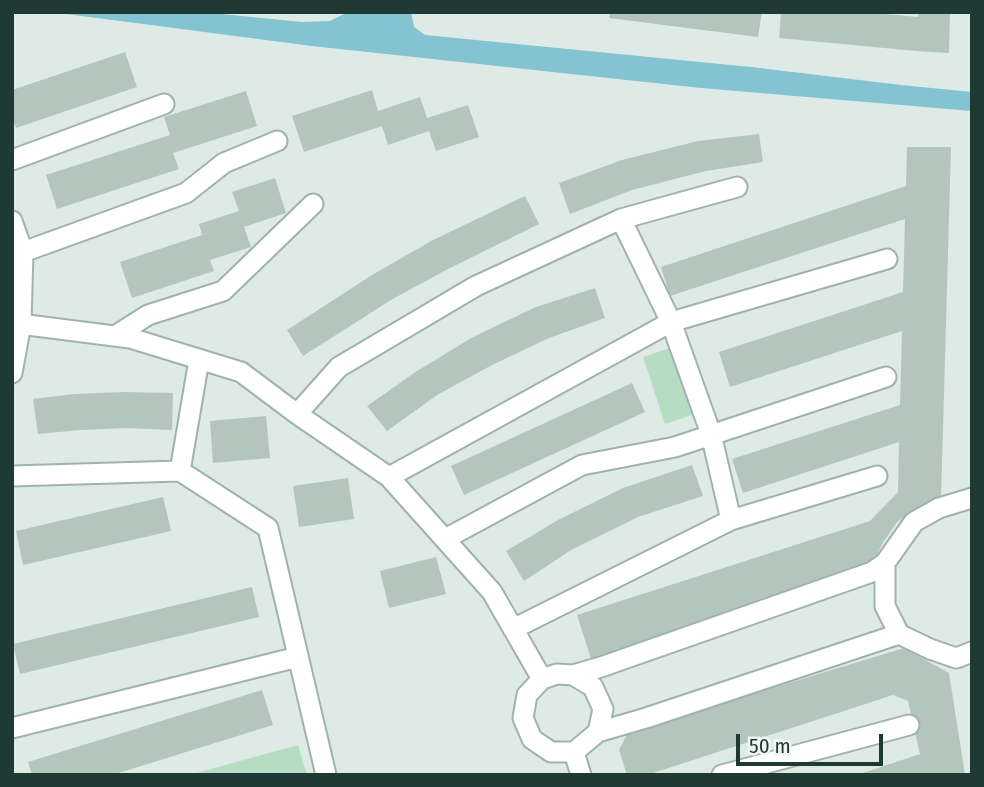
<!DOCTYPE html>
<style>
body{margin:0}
#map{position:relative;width:984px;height:787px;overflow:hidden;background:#deeae5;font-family:"Fira Sans Condensed",sans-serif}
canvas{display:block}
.frame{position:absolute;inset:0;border:14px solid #1f3a34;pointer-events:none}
.scale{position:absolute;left:736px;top:734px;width:147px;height:32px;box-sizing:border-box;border:4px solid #1f3a34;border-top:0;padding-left:9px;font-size:21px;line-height:24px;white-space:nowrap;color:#1f3a34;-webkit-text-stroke:5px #eff7f3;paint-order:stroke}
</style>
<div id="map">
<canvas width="984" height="787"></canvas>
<div class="frame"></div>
<div class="scale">50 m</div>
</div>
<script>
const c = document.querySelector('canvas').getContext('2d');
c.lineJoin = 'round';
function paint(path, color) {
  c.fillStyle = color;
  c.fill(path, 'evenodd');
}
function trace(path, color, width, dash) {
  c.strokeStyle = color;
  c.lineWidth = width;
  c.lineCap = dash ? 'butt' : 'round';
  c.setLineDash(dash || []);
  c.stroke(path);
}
paint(new Path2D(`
 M673,347L695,414L665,424L643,357Z
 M298,745L307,775H189Z`), '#b6dcc2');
paint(new Path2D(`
 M51,12H202L302,22L330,21L348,12H411L414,27L425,35L751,67L901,85L972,92V111L701,88L312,46Z`), '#84c3d1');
paint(new Path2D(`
 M610,12H762L758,37L609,18Z
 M781,12H864L918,17V12H950L949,53L916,51L779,38Z
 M125,52L137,87L16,128L12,116V90Z
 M372,90L378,111L420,97L427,118L468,105L479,137L436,151L429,131L388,145L382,126L304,152L292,116Z
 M246,91L257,126L173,153L179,169L57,209L46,175L170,135L164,117Z
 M759,134L763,162L706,171L632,190L570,214L559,183L622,160L698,141Z
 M907,147H951L941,499L921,505L897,522L882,544L875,559V566L591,659L577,615L870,521L898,492L899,442L743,493L732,459L900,405L902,331L730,387L719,352L903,292L905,219L670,296L661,267L906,186Z
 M275,178L286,213L244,227L251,247L210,260L214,271L132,298L120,262L202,235L199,224L239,211L232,192Z
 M525,196L539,224L446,270L391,300L303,356L287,330L372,275L433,240Z
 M595,288L605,318L549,338L492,365L437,395L387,431L367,406L417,371L473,337L536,307Z
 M632,383L645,412L464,495L451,466Z
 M124,392L173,393L172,430L126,428L80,430L38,434L33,399L74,394Z
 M266,416L270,458L213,463L210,421Z
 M692,465L703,496L638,517L571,550L524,581L506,551L558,520L623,488Z
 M348,478L354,519L299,527L293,486Z
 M163,497L171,531L23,565L16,531Z
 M436,557L446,594L389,608L380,571Z
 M252,587L259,617L20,674L13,644Z
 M904,648L949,673L965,775H857L920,754L908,701L893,695L647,775H627L619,750L628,732Z
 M262,690L273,725L112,775H32L28,762Z`), '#b4c5be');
const minor = new Path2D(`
 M12,160L164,104
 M621,219L671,322L711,434L731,520
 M12,221L23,252
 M12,323L130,338L241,372L297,414L389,477L492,592L542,679
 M115,336L148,315L223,291L313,204
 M199,360L180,471L268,528L326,775
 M12,373L21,324L23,252L186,193L224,163L277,141
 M297,414L339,367L476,286L621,219L737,187
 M12,476L180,471
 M389,477L671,322L887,259
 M445,539L582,465L675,447L886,377
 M513,629L731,520L877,476
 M899,634L885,606V563L914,522L939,508L972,498
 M557,674L573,675L593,687L603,709L598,732L574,752H551L532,739L523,718L527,695L542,679Z
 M573,675L601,667L872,572L885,563
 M12,728L298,657
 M598,732L646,718L899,634L930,649L956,658L972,652
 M574,752L581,775
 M722,775L909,725`);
trace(minor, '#a1b2ac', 23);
trace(minor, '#fff', 19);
</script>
